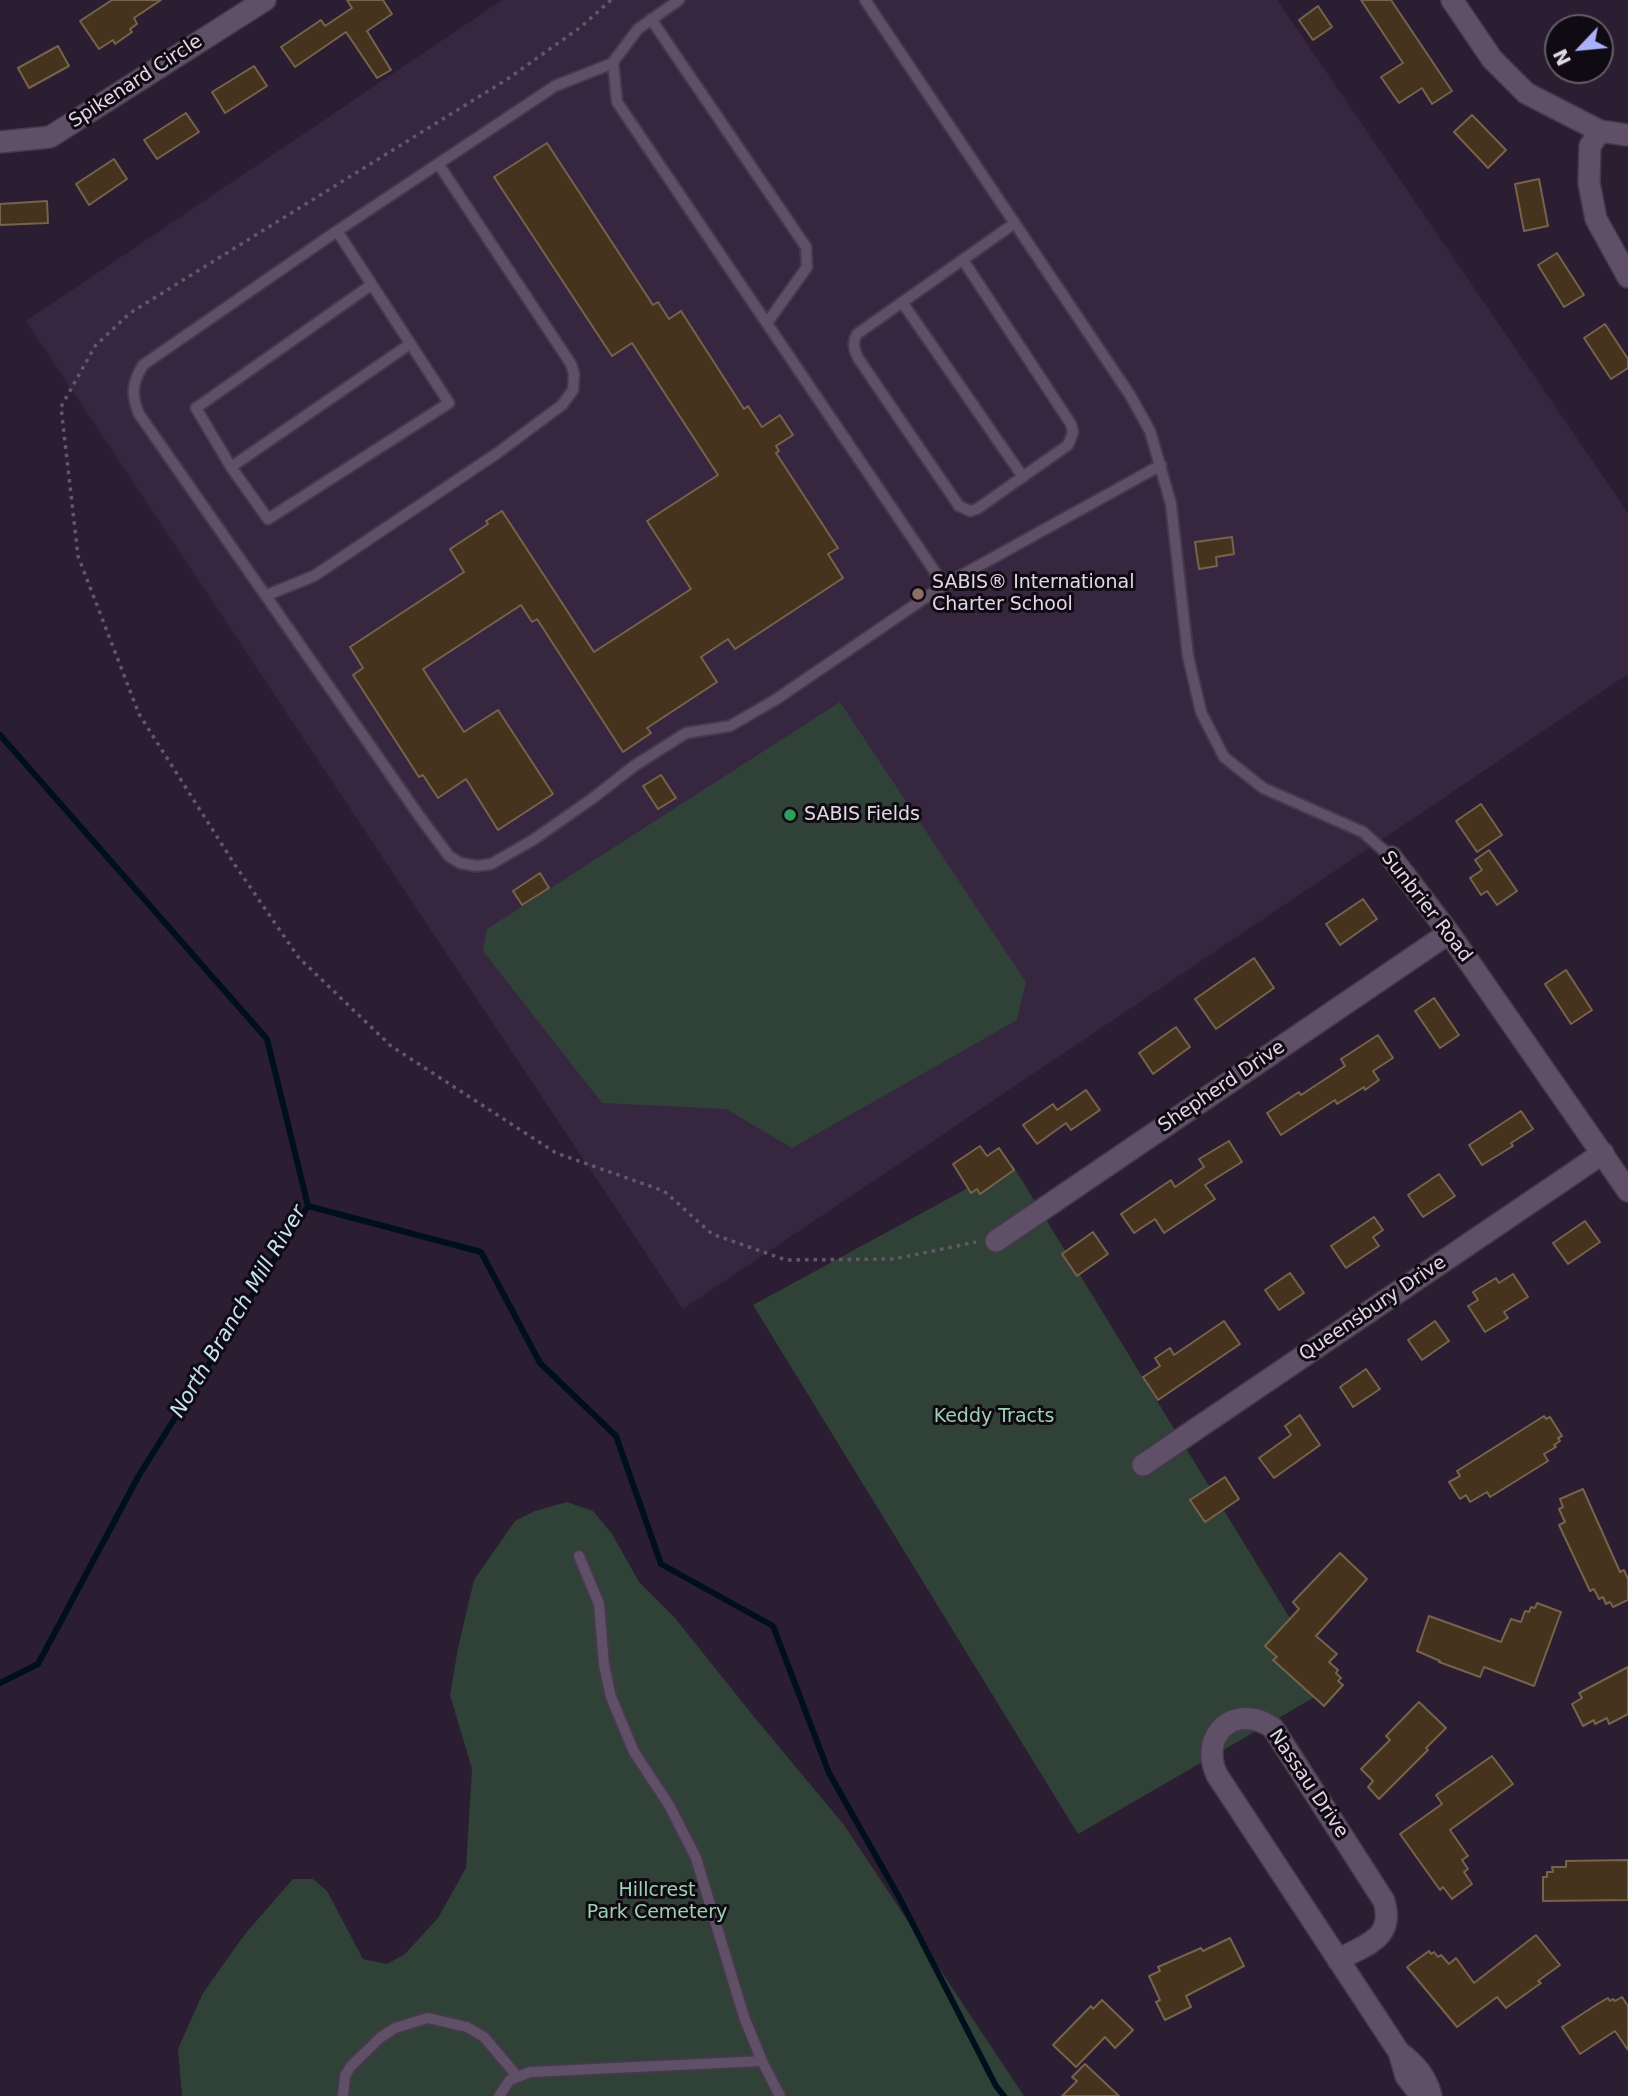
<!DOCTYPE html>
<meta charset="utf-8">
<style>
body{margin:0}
#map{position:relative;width:1628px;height:2096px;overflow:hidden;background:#2b1d32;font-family:"DejaVu Sans",sans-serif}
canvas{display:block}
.north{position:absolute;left:1544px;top:14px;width:70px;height:70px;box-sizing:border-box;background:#100a13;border:2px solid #645c67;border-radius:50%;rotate:244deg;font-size:19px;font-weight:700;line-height:28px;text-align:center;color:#e1d8e6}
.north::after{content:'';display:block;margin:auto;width:24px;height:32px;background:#aab0fb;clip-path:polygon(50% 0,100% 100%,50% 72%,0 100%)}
</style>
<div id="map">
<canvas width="1628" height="2096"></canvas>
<div class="north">N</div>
</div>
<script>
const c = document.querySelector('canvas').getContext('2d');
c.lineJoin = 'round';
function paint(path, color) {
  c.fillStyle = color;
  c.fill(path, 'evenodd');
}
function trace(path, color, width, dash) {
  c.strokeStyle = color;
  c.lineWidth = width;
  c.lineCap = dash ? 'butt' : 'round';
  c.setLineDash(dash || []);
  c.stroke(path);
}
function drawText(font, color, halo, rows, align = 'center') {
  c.font = font + ' "DejaVu Sans",sans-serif';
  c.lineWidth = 6;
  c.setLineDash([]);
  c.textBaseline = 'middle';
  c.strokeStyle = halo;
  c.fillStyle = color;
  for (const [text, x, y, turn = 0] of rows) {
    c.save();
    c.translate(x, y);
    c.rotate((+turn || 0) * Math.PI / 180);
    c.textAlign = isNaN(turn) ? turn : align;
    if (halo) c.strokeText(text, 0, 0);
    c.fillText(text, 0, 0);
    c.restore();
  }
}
paint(new Path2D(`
 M502,0H1277L1628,513V674L683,1309L26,321Z`), '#37263f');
paint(new Path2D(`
 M840,702L1026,982L1017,1020L792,1148L726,1109L602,1103L483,951L487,929Z
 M1012,1164L1332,1687L1078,1834L753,1305Z
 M567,1502L593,1511L612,1534L639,1582L675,1618L755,1718L844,1825L1024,2096H182L178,2049L203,1993L245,1934L293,1879H313L327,1891L363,1959L387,1964L405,1954L438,1918L466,1868L472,1769L450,1695L458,1648L474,1580L515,1521L535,1511Z`), '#304237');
trace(new Path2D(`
 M0,735L267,1039L308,1206L138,1477L38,1664L0,1683
 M308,1206L481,1252L540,1363L616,1436L661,1564L773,1626L829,1773L899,1897L996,2086L1004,2096`), '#000f1c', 6);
const building = new Path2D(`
 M112,0H161L134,18L137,24L130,29L132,32L115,44L113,40L99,49L80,21Z
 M347,0H383L392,14L367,31L391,70L377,78L346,32L295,67L281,47L321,20L325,26L352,8Z
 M1361,0H1391L1452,91L1432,104L1422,88L1399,103L1381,77L1403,63Z
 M1318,6L1332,27L1313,40L1299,20Z
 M58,46L69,66L29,88L18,68Z
 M254,66L267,86L225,113L212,92Z
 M186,113L199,132L157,159L144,140Z
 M1472,115L1506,150L1488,168L1454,132Z
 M547,143L653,305L658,302L669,319L681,311L744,409L748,406L762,427L780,415L793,435L776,446L779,451L776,453L838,548L828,554L843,578L735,649L728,639L701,657L717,682L647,728L651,733L623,752L537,619L532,622L521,605L423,669L464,732L498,710L553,794L498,830L466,779L438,798L423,775L419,777L353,675L363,668L350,647L464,572L450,549L488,524L486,521L502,511L594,652L691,589L647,521L718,475L632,343L612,356L494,177Z
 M114,159L127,179L89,205L76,184Z
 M1539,179L1548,226L1524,231L1515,184Z
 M47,201L48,223L0,225V204Z
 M1557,253L1584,295L1564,307L1538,265Z
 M1605,324L1628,359V368L1611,379L1584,338Z
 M1232,537L1234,554L1216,557L1217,566L1199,569L1195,542Z
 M661,775L676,798L658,809L643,786Z
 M1481,804L1502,835L1477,852L1456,821Z
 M1489,850L1517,891L1497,905L1487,891L1481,895L1470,878L1482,870L1475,860Z
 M540,873L549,888L522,905L513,891Z
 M1363,899L1377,919L1340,945L1326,924Z
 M1254,958L1274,988L1216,1029L1195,999Z
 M1566,970L1592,1010L1571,1024L1545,984Z
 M1434,998L1459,1035L1440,1048L1415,1011Z
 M1176,1027L1190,1047L1153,1074L1139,1053Z
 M1378,1035L1393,1058L1373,1071L1379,1080L1365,1090L1364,1087L1337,1104L1335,1100L1281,1135L1267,1113L1299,1092L1301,1095L1345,1066L1341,1059Z
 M1086,1090L1100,1110L1071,1130L1066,1123L1037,1144L1023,1125L1053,1104L1057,1110Z
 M1521,1111L1533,1129L1511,1143L1513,1146L1482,1165L1469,1145Z
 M1229,1141L1242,1162L1205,1185L1215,1199L1164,1233L1155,1219L1134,1233L1121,1214L1171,1180L1175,1187L1204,1167L1199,1159Z
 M980,1146L987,1156L999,1148L1014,1170L980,1194L977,1189L971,1193L953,1164Z
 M1439,1174L1455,1196L1423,1217L1408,1195Z
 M1374,1217L1383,1230L1373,1237L1379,1246L1346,1268L1331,1246Z
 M1585,1221L1600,1242L1568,1264L1553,1243Z
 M1093,1232L1108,1254L1077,1276L1062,1254Z
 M1290,1273L1304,1293L1279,1310L1265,1290Z
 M1513,1274L1528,1297L1504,1312L1508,1318L1485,1332L1468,1306L1478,1300L1473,1292L1496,1278L1499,1283Z
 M1224,1321L1240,1344L1158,1400L1143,1377L1160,1366L1155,1358L1170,1348L1174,1355Z
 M1435,1321L1449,1341L1422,1360L1408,1340Z
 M1366,1369L1380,1389L1353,1407L1340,1387Z
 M1300,1415L1320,1445L1274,1478L1259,1458L1291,1435L1285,1426Z
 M1544,1416L1546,1419L1550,1417L1562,1436L1558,1438L1560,1441L1554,1445L1556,1447L1544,1454L1548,1461L1490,1497L1487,1492L1470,1502L1466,1495L1460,1499L1449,1482L1460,1476L1457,1471Z
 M1225,1477L1239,1499L1205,1522L1190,1500Z
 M1583,1489L1620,1572L1624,1570L1628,1579V1600L1613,1607L1610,1602L1606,1604L1603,1597L1599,1599L1594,1589L1590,1591L1559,1525L1565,1522L1559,1509L1563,1507L1560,1499Z
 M1340,1553L1367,1579L1316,1636L1337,1654L1329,1662L1338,1670L1336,1673L1341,1678L1338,1681L1343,1685L1324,1706L1273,1660L1277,1657L1265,1646L1299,1609L1293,1602Z
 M1537,1603L1561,1612L1534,1686L1484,1667L1480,1677L1439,1662L1440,1661L1417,1651L1429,1616L1501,1642L1511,1619L1521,1622L1525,1611L1529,1612L1531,1607L1535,1608Z
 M1628,1667V1714L1609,1724L1607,1718L1595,1724L1594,1720L1583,1726L1572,1704L1582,1698L1579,1693Z
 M1419,1702L1446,1728L1426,1748L1428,1750L1379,1799L1368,1787L1373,1781L1361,1769L1390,1740L1386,1736Z
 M1492,1756L1513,1784L1450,1830L1468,1856L1462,1860L1468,1869L1464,1872L1472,1884L1452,1899L1443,1887L1440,1890L1400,1834L1442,1804L1436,1795Z
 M1628,1860V1900L1543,1901V1877H1547V1872H1553L1552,1867H1566V1861Z
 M1536,1935L1560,1965L1538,1981L1541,1983L1506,2008L1497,1997L1457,2027L1407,1967L1429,1951L1431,1954L1434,1952L1438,1957L1441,1955L1449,1964L1456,1958L1474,1983Z
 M1230,1938L1244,1966L1186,1996L1191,2007L1165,2020L1156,2002L1160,2000L1149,1976L1160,1971L1158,1967L1176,1959L1201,1948L1203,1951Z
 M1622,1997L1628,2006V2050L1615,2031L1580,2054L1562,2027L1599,2003L1608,1998L1610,2001L1613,1999L1615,2001Z
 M1102,2000L1133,2030L1115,2048L1105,2037L1076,2067L1053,2045L1091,2006L1093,2009Z
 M1085,2064L1119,2096H1062L1077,2081L1072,2077Z`);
paint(building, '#46331e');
trace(building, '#77624b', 2);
const service = new Path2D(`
 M679,0L638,29L613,62L617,102L944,585L1161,465
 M865,0L1130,395L1150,431L1171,504L1188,656L1201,712L1224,757L1263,788L1363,832L1391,857
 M651,19L806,247L807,267L767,323
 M613,63L555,86L337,231L143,365C132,383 131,395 139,414L420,817L449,856L460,863L477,866L491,864L533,840L593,798L634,766L686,733L730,726L775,700L944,585
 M337,231L449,403L268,519L231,467L196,408L371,285
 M963,260L1071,424L1073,432L1068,445L977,509L970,511L959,506L858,358C854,349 852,343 857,334L1015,223
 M902,302L1023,477
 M231,467L410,344
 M267,595L314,576L496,454L562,405L573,390L574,374L571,364L439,165
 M762,2061L780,2096
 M343,2096L345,2076L351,2066L381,2037L395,2028L428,2018L467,2027L484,2037L517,2076
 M499,2096L510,2080L530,2072L762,2061L744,2017L696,1858L669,1805L634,1752L611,1697L604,1665L599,1604L579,1556`);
const minor = new Path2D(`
 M1452,0L1492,59L1526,93L1600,131L1628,135
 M1600,131L1590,146L1589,183L1596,219L1628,277
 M0,142L50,137L265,0
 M1391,857L1449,933L1628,1191
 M996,1241L1449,933
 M1143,1465L1603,1153
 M1338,1960C1366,1944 1395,1939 1384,1901L1273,1728C1236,1702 1198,1734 1217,1775L1399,2052C1415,2064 1426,2076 1431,2096
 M1399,2052L1406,2076L1421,2096`);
trace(service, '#45394a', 14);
trace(minor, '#45394a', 24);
trace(new Path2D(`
 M611,0L582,26L509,78L130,313L95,346L61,407L78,556L139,714L235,865L299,958L391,1046L556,1153L664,1191L712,1234L786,1260L894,1259L976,1242`), '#63576a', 3.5, [3.5, 5]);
trace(service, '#5f4f67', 10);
trace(minor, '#5f4f67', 21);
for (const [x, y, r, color] of [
 [918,594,7,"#8d6e63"],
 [790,815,7,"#2e9e5b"]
]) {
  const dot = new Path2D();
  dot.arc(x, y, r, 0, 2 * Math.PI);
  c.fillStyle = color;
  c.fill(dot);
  trace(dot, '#100a13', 2.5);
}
drawText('19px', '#e1d8e6', '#100a13', [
 ["Spikenard Circle",136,82,-33],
 ["Sunbrier Road",1426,907,52],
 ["Shepherd Drive",1222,1087,-34],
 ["Queensbury Drive",1373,1309,-34],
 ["Nassau Drive",1308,1784,56]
]);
drawText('19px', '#e1d8e6', '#100a13', [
 ["SABIS® International",932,583],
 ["Charter School",932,605],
 ["SABIS Fields",804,815]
], 'left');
drawText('19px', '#9cd2b2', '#100a13', [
 ["Keddy Tracts",994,1417],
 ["Hillcrest",657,1891],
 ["Park Cemetery",657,1913]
]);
drawText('italic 21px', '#c5e4f8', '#100a13', [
 ["North Branch Mill River",239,1312,-59]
]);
</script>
